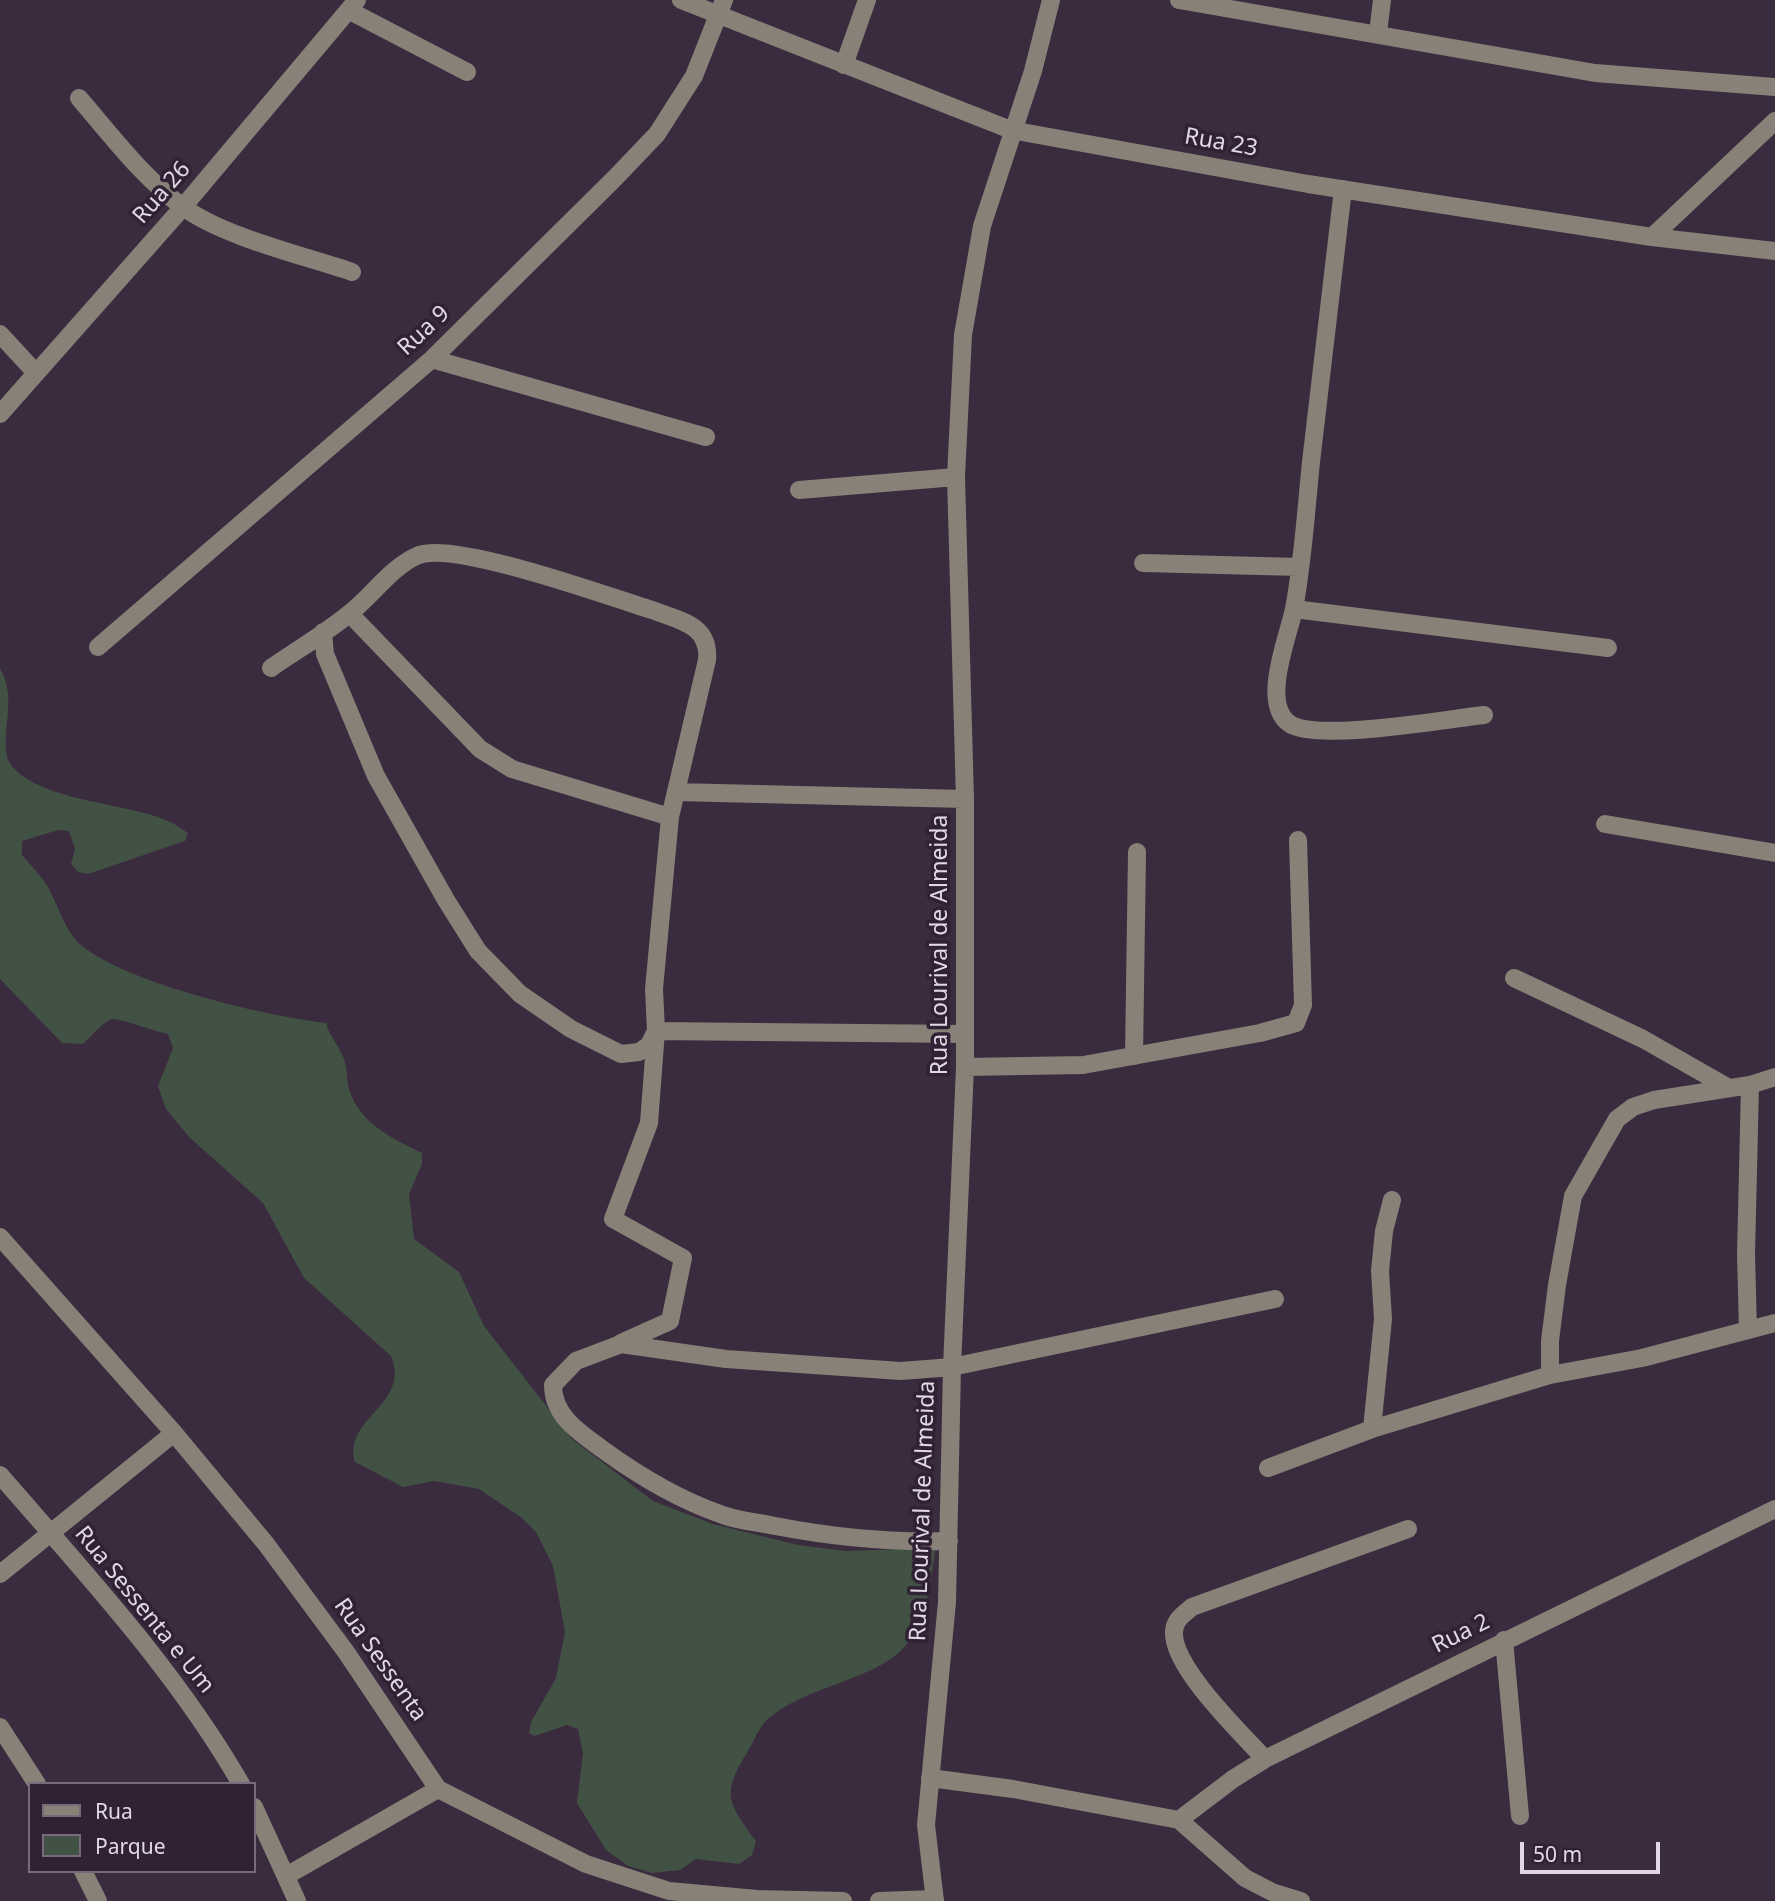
<!DOCTYPE html>
<style>
body{margin:0}
#map{position:relative;width:1775px;height:1901px;overflow:hidden;background:#3b2b3f;font-family:"Noto Sans",sans-serif}
canvas{display:block}
.legend{position:absolute;left:28px;top:1782px;width:228px;height:91px;box-sizing:border-box;background:#302134;border:2px solid #776a7b;margin:0;padding:9px 12px;list-style:none;font-size:21px;color:#e2d8e5}
.legend li{display:flex;align-items:center;gap:14px;height:35px}
.legend b{width:35px;border:2px solid #776a7b}
.scale{position:absolute;left:1520px;top:1842px;width:140px;height:32px;box-sizing:border-box;border:4px solid #e2d8e5;border-top:0;padding-left:9px;font-size:21px;line-height:24px;white-space:nowrap;color:#e2d8e5;-webkit-text-stroke:5px #302134;paint-order:stroke}
</style>
<div id="map">
<canvas width="1775" height="1901"></canvas>
<ul class="legend">
<li><b style="height:9px;background:#888177"></b>Rua</li>
<li><b style="height:19px;background:#415244"></b>Parque</li>
</ul>
<div class="scale">50 m</div>
</div>
<script>
const c = document.querySelector('canvas').getContext('2d');
c.lineJoin = 'round';
function paint(path, color) {
  c.fillStyle = color;
  c.fill(path, 'evenodd');
}
function trace(path, color, width, dash) {
  c.strokeStyle = color;
  c.lineWidth = width;
  c.lineCap = dash ? 'butt' : 'round';
  c.setLineDash(dash || []);
  c.stroke(path);
}
function drawText(font, color, halo, rows, align = 'center') {
  c.font = font + ' "Noto Sans",sans-serif';
  c.lineWidth = 7;
  c.setLineDash([]);
  c.textBaseline = 'middle';
  c.strokeStyle = halo;
  c.fillStyle = color;
  for (const [text, x, y, turn = 0] of rows) {
    c.save();
    c.translate(x, y);
    c.rotate((+turn || 0) * Math.PI / 180);
    c.textAlign = isNaN(turn) ? turn : align;
    if (halo) c.strokeText(text, 0, 0);
    c.fillText(text, 0, 0);
    c.restore();
  }
}
paint(new Path2D(`
 M0,668C18,701 0,729 8,760C31,802 130,802 170,822C177,825 183,830 188,833L185,841L88,874L78,872L71,864L75,849L69,831L58,830L22,841V855C29,864 39,873 46,884C57,901 64,930 80,944C124,983 266,1016 326,1023C330,1037 338,1044 343,1057C348,1066 346,1079 349,1089C360,1124 392,1138 422,1153V1164L409,1194L414,1239L459,1272L484,1326L572,1439L653,1501L713,1524L798,1545L846,1551L905,1549L937,1539C931,1574 929,1616 906,1645C877,1681 802,1686 766,1721C758,1729 753,1743 747,1753C720,1795 729,1804 756,1841L752,1855L739,1864L696,1859L680,1870L652,1873L628,1866L606,1850L577,1803L583,1753L578,1729L567,1725L535,1736L529,1733L531,1722L556,1678L565,1632L553,1566L536,1532L522,1518L479,1489L434,1481L403,1487L355,1462C343,1417 411,1405 391,1356L304,1278L263,1203L189,1137L166,1109L158,1086L173,1048L168,1034C159,1032 117,1018 113,1019C103,1021 91,1037 83,1044L62,1043L0,979Z`), '#415244');
trace(new Path2D(`
 M681,0L1011,130L1308,184L1652,237L1775,251
 M1179,0L1595,73L1775,87
 M350,11L467,72
 M1378,33L1382,0
 M844,65L867,0
 M79,98C111,135 143,178 183,207C224,237 302,255 352,272
 M1343,189C1332,280 1322,371 1311,462C1306,511 1303,561 1294,609C1288,638 1260,704 1290,724C1317,742 1447,719 1484,715
 M1652,237L1775,121
 M0,334L36,373
 M432,359L706,437
 M0,414L183,207L357,0
 M799,490L956,477
 M1143,563L1299,567
 M1294,609L1608,648
 M350,614L480,749L512,769L670,817
 M98,647L432,359L615,178L657,134L694,76L724,0
 M271,668C297,650 326,633 350,613C373,595 392,566 419,555C456,541 610,597 655,611C682,621 710,626 707,660L670,817L654,989L656,1031L649,1045L639,1052L621,1054L571,1029L520,994L478,951L446,900L376,776L325,654L323,632
 M676,792L965,799
 M1605,824L1775,853
 M1514,978L1643,1039L1729,1088
 M1134,1056L1137,852
 M965,1067L1083,1065L1260,1033L1296,1023L1303,1005L1298,840
 M0,1237L174,1433L266,1544L346,1652L438,1789L586,1864L669,1891L757,1899L843,1901
 M1748,1330L1746,1255L1750,1085
 M621,1343L670,1321L683,1258L613,1219L649,1123L656,1031L964,1034
 M1550,1375V1341L1557,1285L1573,1196L1617,1119L1633,1107L1654,1100L1750,1085L1775,1077
 M1372,1429L1383,1319L1380,1271L1384,1231L1392,1200
 M1268,1468L1372,1429L1550,1375L1642,1358L1775,1323
 M0,1475C85,1573 176,1671 241,1784
 M949,1541C889,1543 833,1537 775,1526C758,1522 739,1521 723,1515C679,1500 639,1476 602,1449C579,1432 553,1416 553,1385L576,1361L621,1344L726,1359L901,1371L952,1367L1275,1299
 M0,1574L174,1433
 M1504,1640L1520,1816
 M0,1727L37,1784
 M1265,1759C1242,1734 1172,1667 1174,1632C1174,1620 1184,1614 1192,1607L1408,1529
 M930,1778L1013,1789L1179,1820L1245,1878L1272,1892L1301,1901
 M254,1807L297,1901
 M1179,1820L1233,1779L1265,1759L1775,1509
 M83,1871L98,1901
 M286,1876L438,1789
 M879,1901L935,1899
 M935,1901L926,1825L947,1602L952,1367L965,1067V799L956,477L963,335L982,226L1033,71L1051,0`), '#888177', 18);
drawText('23px', '#e2d8e5', '#302134', [
 ["Rua 23",1221,143,10],
 ["Rua 26",162,193,-49],
 ["Rua 9",424,331,-43],
 ["Rua Lourival de Almeida",940,945,-90],
 ["Rua Lourival de Almeida",923,1511,-88],
 ["Rua Sessenta e Um",144,1610,51],
 ["Rua 2",1461,1634,-26],
 ["Rua Sessenta",380,1660,55]
]);
</script>
